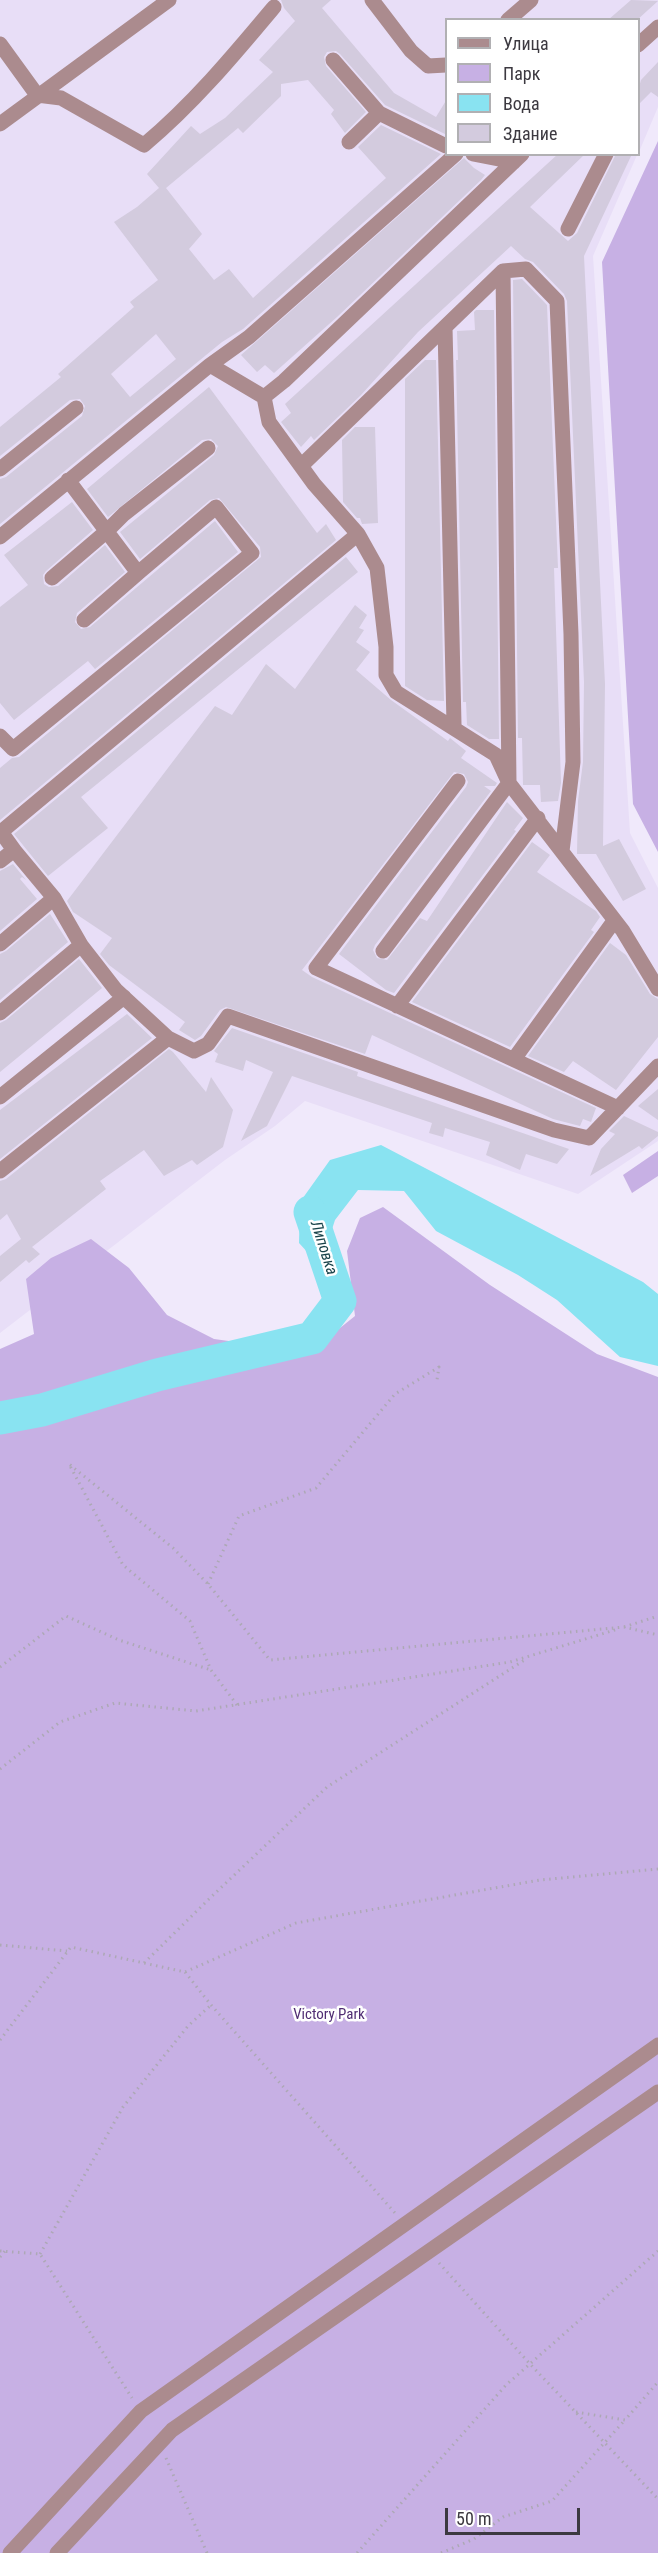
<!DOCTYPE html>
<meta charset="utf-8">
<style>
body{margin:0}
#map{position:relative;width:658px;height:2553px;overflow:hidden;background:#f0e9fb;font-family:"Roboto Condensed",sans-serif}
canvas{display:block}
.legend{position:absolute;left:445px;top:18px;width:195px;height:138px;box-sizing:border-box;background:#fff;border:2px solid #b1b0b3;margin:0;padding:8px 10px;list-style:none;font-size:18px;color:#3c3940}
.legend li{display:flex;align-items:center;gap:12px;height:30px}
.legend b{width:30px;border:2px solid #b1b0b3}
.scale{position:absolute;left:445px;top:2508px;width:135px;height:27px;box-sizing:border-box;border:3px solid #3c3940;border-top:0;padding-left:8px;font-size:18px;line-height:21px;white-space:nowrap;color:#3c3940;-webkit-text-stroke:4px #fff;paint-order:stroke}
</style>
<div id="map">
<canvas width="658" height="2553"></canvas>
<ul class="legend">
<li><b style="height:8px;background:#ab8b8e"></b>Улица</li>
<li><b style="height:16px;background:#c7b0e4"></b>Парк</li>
<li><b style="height:16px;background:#89e3f1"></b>Вода</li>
<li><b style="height:16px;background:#d3cbde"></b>Здание</li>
</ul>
<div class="scale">50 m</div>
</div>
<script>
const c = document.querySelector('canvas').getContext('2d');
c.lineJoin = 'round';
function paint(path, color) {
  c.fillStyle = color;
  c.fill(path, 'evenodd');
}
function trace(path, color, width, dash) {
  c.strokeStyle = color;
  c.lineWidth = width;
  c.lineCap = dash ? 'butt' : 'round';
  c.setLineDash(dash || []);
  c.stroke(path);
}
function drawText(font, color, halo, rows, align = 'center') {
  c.font = font + ' "Roboto Condensed",sans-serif';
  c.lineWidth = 5;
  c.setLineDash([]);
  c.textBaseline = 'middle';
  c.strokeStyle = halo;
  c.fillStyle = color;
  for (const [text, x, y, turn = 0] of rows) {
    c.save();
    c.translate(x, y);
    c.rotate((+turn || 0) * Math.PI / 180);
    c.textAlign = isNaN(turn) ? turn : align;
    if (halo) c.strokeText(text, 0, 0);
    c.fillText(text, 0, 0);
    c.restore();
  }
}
paint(new Path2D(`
 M0,0H658V107L639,152L638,20H446V154L637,155L593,256L630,833L658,888V1141L578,1194L305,1101L275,1126L225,1160L0,1333Z`), '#e8def7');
paint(new Path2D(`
 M658,141V852L633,804L602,262Z
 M658,1151V1176L632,1193L623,1175Z
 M383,1207L490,1285L597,1354L658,1377V2553H0V1349L34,1334L26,1279L51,1258L91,1239L129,1268L167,1315L214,1339L310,1352L355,1316L347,1251L360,1218Z`), '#c7b0e4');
paint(new Path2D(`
 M381,1145L643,1282L658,1294V1366L620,1357L557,1300L518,1275L436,1231L404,1191L358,1190L335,1220L320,1266L299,1243L300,1202L330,1160Z`), '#89e3f1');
trace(new Path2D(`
 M0,1418L42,1410L157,1375L312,1338L340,1301L310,1212`), '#89e3f1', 33);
paint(new Path2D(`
 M281,0H331L322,8L394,93L436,117L447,99V135L385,105L340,54L336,51L327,52L324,57L326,66L366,112L345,133L331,114L334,110L308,80L281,84V96L243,133L238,128L166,188L202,234L189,249L214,280L229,269L253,298L386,178L358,147L381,125L441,154L243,329L222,342L0,524V479L6,477L82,416L85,406L80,399L70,400L0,456V427L61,377L58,374L134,307L130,302L158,280L114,222L137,207L159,188L147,174L191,126L200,134L225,118L273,72L259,60L295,21L284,8ZM156,334L176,359L130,397L111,374Z
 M631,0L658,1L637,20H608Z
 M658,62V97L651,92L639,104V87L641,80Z
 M558,154H585L530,207L568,241L577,233L616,154H632L584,256L605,684L603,846L619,839L646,889L623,901L596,854H577L578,801L583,762L584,682L567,301L564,294L533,262L525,259L511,246L418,332L361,395L314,440L311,436L301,447L281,422L291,413L285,404Z
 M464,158L474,168L485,175L481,180L337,317L274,373L265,365L257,372L241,355Z
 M522,279L547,305L558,568H554L561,783L558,801L541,802L540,785H523L522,738H518L513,280Z
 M476,310H494L499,739H489L467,725L466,702H463L456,360H458L457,331L475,330L474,312Z
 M425,360H436L444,701L427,700L405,686V379Z
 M209,387L317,533L326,524L336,540L0,820V768L12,758L19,757L261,557L260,547L219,498L210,500L140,559L120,532L214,455L218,446L211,439L202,440L108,517L87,489Z
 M355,427H375L378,523L362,524L360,518H357L343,502L342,440Z
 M72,502L93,530L46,571L43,575L44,584L49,587L58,586L105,545L125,572L77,613L75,622L81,629L90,627L215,521L238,552L95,669L88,661L14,720L0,703V607L28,585L4,555Z
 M346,557L358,572L81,797L108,828L48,876L14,834Z
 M355,605L367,615L359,628L364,630L356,642L370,652L356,670L391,700L448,741L450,738L466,751L461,758L497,783L495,786H484L491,791L375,945L373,950L377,958L387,960L420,918L427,921L507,802L523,818L514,830L516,831L394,993L386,990L339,954L466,787L468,782L464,774L454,772L302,970L312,977L596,1108L591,1122L583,1119L580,1126L553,1119L372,1035L365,1054L226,1007L220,1010L201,1036L195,1040L179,1030L185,1022L109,965L100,954L112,938L73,912L67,901L215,706L232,715L266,664L295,689Z
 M532,842L550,855L537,872L596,911L600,917L591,930L594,932L510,1047L412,1002Z
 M13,864L26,880L22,877L20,879L37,899L0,931V871Z
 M50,914L68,942L0,1000V954L6,951Z
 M610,943L626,955L650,994L658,999V1037L616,1090L573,1061L564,1072L528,1056Z
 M79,959L102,988L0,1072V1023L6,1020Z
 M127,1014L152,1038L0,1159V1110Z
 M232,1028L358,1072L357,1076L569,1149L557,1164L526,1154L520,1170L486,1155L490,1142L445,1128L443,1137L429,1133L432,1123L292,1076L267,1126L241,1141L273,1072L246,1060L243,1071L215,1062L218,1054L214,1051Z
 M169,1049L173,1052L206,1092L211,1077L233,1110L223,1147L197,1165L192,1160L164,1176L144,1150L100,1181L106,1189L32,1247L40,1254L29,1263L26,1260L0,1282V1256L21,1239L7,1214L0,1220V1181L6,1179Z
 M658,1089V1120L638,1106Z
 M624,1116L658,1132V1136L642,1149L639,1146L590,1176L601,1149L615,1134L609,1131Z`), '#d3cbde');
trace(new Path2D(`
 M208,1584L239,1516L316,1488L395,1394L439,1367L437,1380
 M624,1627L658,1616
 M0,1667L66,1616L119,1640L211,1670
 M237,1705L211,1670L190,1621L123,1565L69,1464L173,1548L208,1584L270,1660L624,1627L658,1635
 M0,1769L60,1722L115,1703L196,1711L510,1662L618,1629
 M0,1945L67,1951
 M144,1963L209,1899L327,1787L526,1659
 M185,1972L211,2005L395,2213
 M0,2040L71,1947L185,1972L296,1923L540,1880L658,1869
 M0,2251L40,2254L132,2398
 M40,2254L123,2107L188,2026L211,2005
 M0,2257L5,2251
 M439,2263L530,2364L658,2499
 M576,2412L625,2420L658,2382
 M166,2458L207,2553
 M357,2553L506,2385L658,2251
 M441,2553L474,2539L503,2517L552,2501L625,2420`), '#ada8b5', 3, [1.5, 4.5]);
trace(new Path2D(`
 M372,0L411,51L428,66L446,65
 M508,20L531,0
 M0,44L37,95L61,98L144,145C193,104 233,56 274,7
 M638,45L658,27
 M333,60L379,113L446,146
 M0,124L169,0
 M349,142L379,113
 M473,154L514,162
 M522,154L284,381L264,397L269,422L314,484L358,534L377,568L386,647V675L396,692L496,755L509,783L623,931L658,989
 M568,229L606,154
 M445,327L454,724
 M210,365L249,337L456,154
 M301,466L503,271L526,269L557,301L571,634L573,762L562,851
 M0,469L76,408
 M0,537L210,365L264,397
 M52,578L107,531L124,514L208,448
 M84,620L138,573
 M0,736L13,749L252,553L216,507L138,573L68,480
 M458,781L316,968L618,1108
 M14,850L54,898L81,945L116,990L168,1038
 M0,861L14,850L1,832L358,534
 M0,944L54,898
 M383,951L509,783L503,271
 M397,1006L538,818
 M0,1013L81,945
 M514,1059L614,921
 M0,1097L124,997
 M0,1171L168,1038L194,1051L208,1044L228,1016L554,1130L589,1138L658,1066
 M10,2553L141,2411L658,2045
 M57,2553L172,2430L658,2092`), '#ab8b8e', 15);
drawText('15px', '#502d73', '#fff', [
 ["Victory Park",329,2015]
]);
drawText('italic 16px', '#184249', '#fff', [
 ["Липовка",323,1248,72]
]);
</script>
